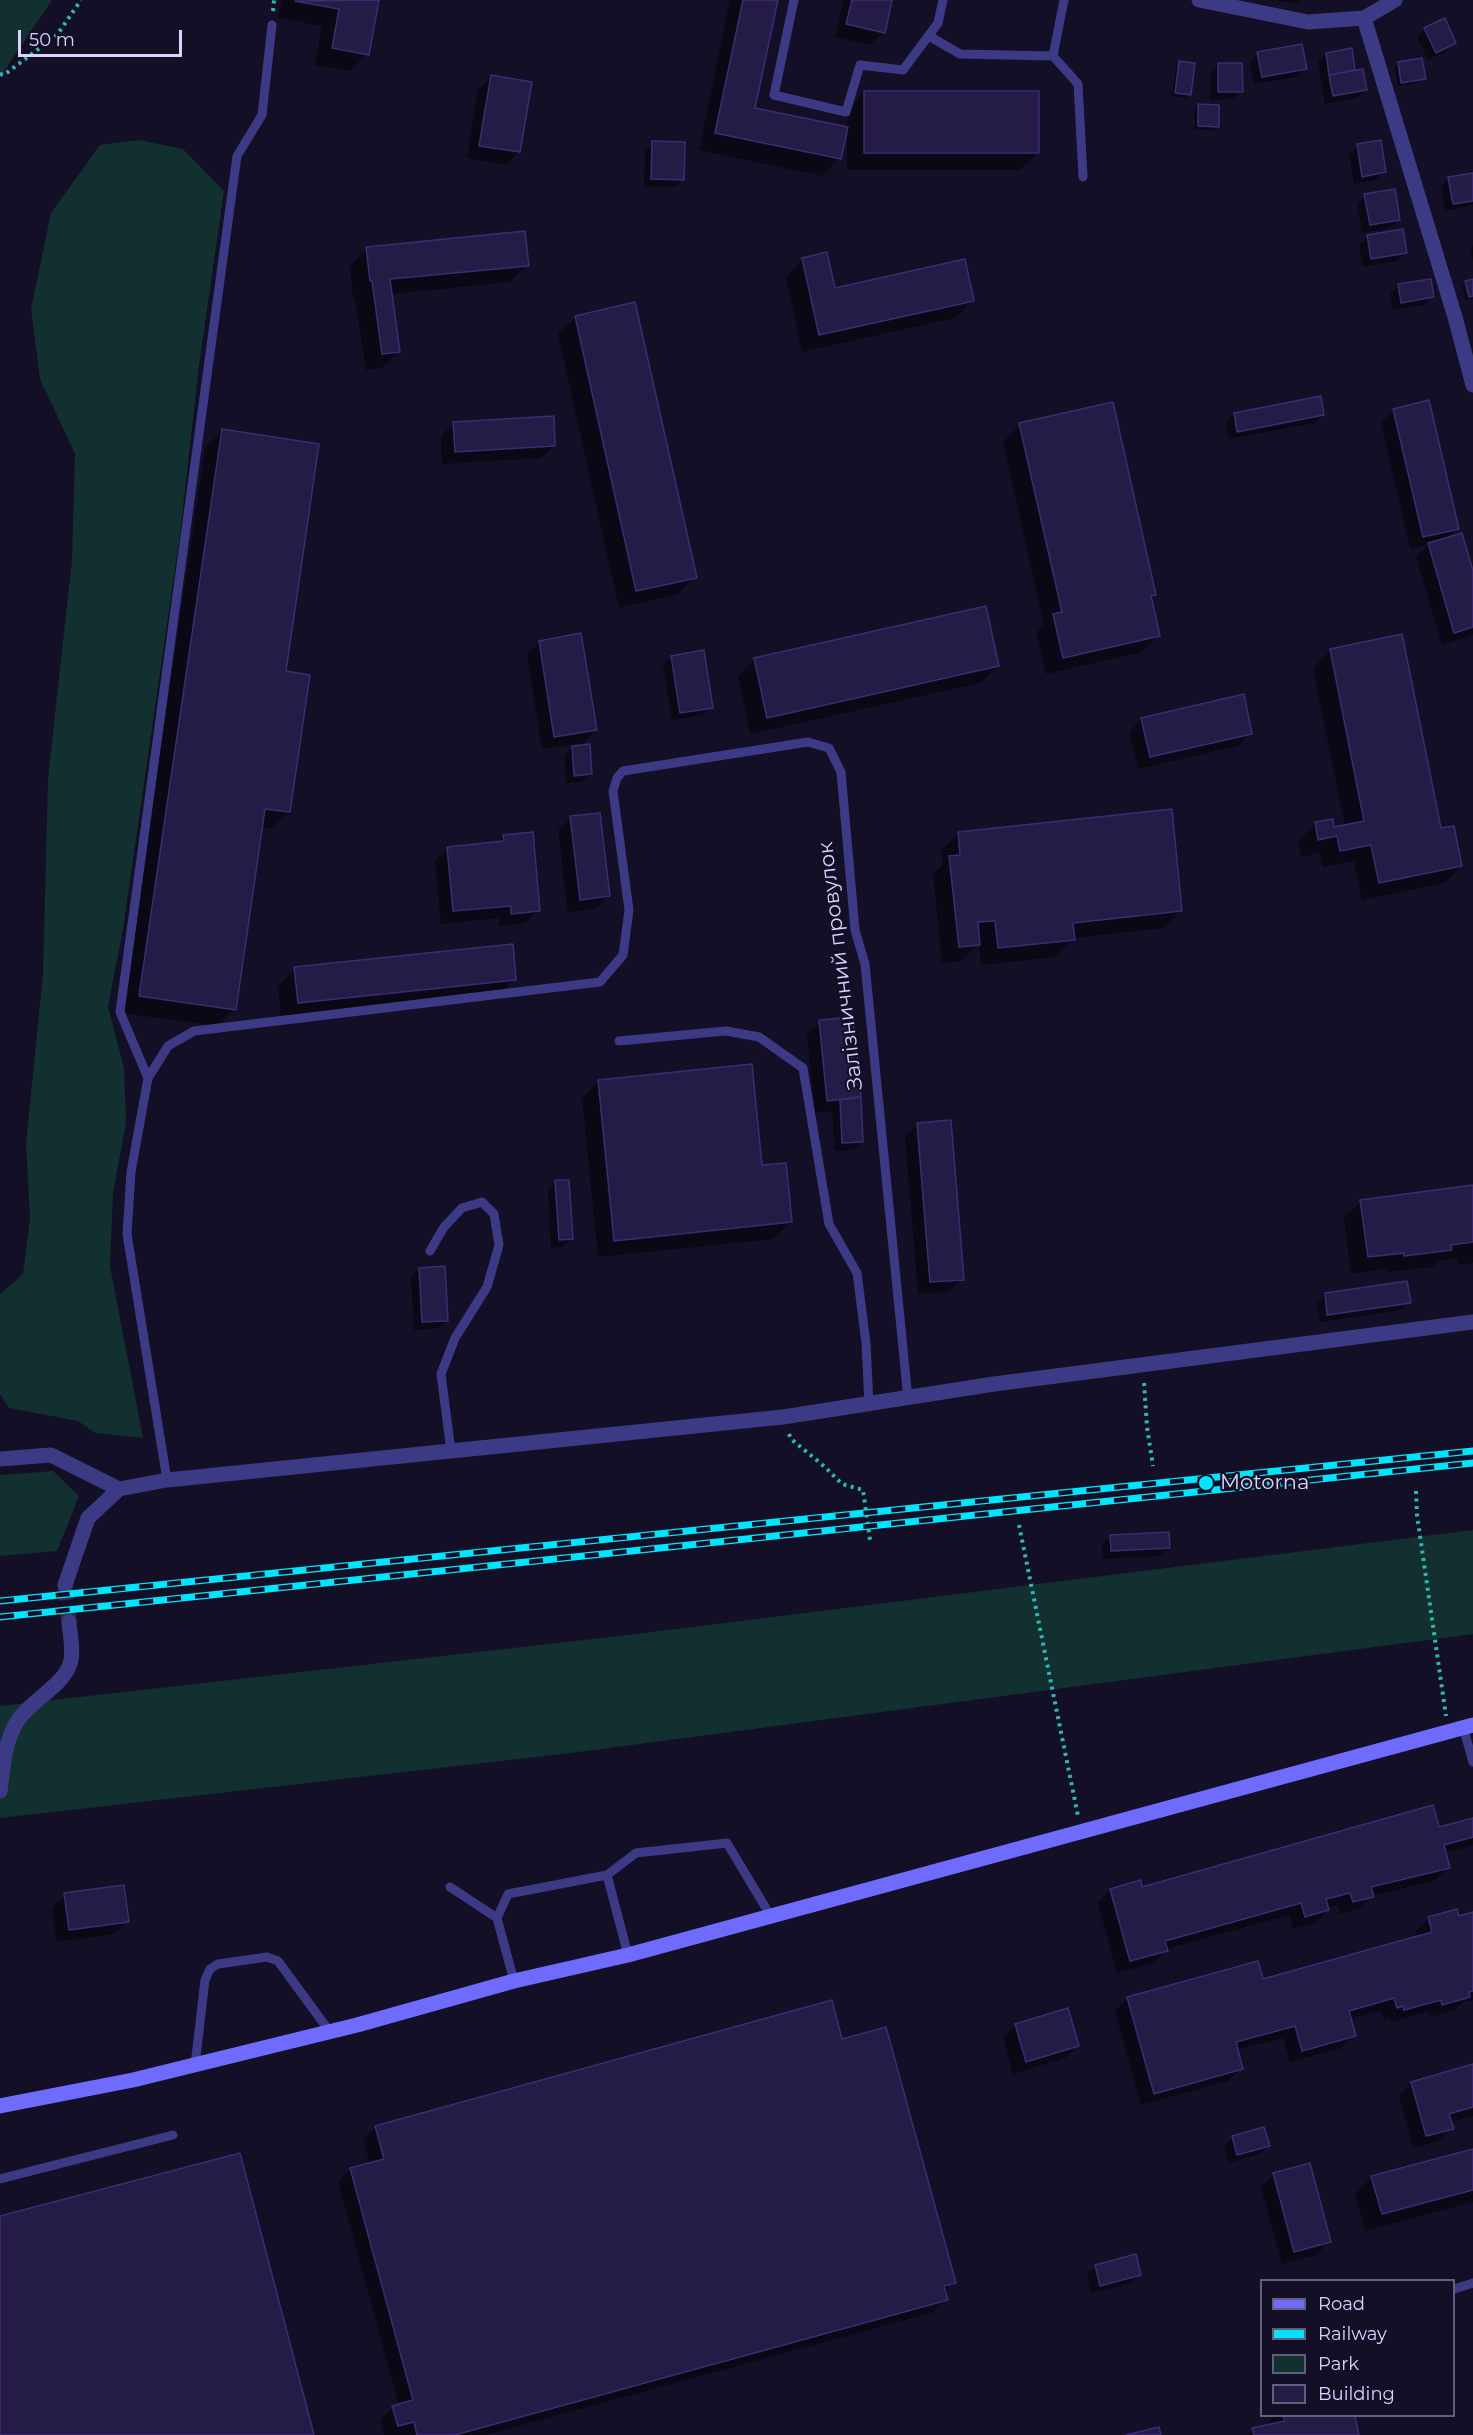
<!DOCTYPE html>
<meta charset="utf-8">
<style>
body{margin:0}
#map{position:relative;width:1473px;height:2435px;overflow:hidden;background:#130f26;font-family:Montserrat,sans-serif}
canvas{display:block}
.legend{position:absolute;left:1260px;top:2279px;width:195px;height:138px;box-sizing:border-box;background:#130f26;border:2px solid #625e7d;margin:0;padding:8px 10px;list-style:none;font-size:18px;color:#d9d4ff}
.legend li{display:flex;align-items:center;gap:12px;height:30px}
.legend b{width:30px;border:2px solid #625e7d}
.scale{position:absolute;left:18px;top:30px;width:164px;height:27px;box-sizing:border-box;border:3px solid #d9d4ff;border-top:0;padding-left:8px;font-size:18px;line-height:21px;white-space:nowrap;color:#d9d4ff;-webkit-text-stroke:4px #130f26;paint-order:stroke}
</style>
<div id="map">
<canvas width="1473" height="2435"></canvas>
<ul class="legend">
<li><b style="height:8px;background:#6f6bff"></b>Road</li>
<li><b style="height:8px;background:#00e5ff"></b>Railway</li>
<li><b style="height:16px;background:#12302f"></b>Park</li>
<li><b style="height:16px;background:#241b47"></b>Building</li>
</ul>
<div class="scale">50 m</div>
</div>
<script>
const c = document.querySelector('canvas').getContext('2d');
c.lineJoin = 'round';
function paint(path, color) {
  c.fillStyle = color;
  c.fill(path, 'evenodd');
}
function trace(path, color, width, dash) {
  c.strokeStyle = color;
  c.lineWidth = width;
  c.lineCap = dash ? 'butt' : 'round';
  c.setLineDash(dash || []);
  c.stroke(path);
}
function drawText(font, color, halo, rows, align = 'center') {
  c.font = font + ' Montserrat,sans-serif';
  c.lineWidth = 4.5;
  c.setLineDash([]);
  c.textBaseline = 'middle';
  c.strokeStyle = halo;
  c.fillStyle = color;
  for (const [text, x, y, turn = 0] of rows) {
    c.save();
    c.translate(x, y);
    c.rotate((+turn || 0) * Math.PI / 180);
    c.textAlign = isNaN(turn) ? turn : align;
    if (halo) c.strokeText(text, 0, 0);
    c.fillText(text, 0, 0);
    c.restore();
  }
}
paint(new Path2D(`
 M0,0H52L0,77Z
 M140,140L183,149L224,191L199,366L180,534L123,929L108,1007L124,1068L126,1123L113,1193L110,1266L143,1438L95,1433L78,1421L9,1408L0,1394V1294L23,1274L30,1218L26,1144L43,974L48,778L72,560L75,454L40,379L31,309L51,213L100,145Z
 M53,1471L79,1496L57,1551L0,1556V1475Z
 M1473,1530V1634L571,1753L0,1818V1706L628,1635Z`), '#12302f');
paint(new Path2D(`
 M282,0H377L367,54L350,71L315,65L322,26L278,18Z
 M730,0H777L754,109L839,158L822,176L699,150Z
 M843,0H890L883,32L870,45L835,37Z
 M1274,0H1300L1297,4Z
 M1425,29L1455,42L1446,51L1428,60L1417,37Z
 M1350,50L1354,72L1365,90L1357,98L1325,104L1318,62L1326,54Z
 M1258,53L1305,68L1297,77L1254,84L1250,62Z
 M1180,63L1189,94L1186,98L1172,96L1176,66Z
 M1398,63L1424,78L1420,82L1398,86L1395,67Z
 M1218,65L1241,91L1233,99L1210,100V73Z
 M491,77L519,152L506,165L467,158L478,90Z
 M864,92L1037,153L1020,170H847V110Z
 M1199,106L1217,126L1213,130H1194L1195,109Z
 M653,143L683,179L675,187H644L645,151Z
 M1358,146L1384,172L1376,180L1354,184L1349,154Z
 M1473,174V205L1445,211L1441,187L1449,179Z
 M1365,195L1399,220L1390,228L1362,233L1357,204Z
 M1368,237L1406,253L1397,261L1363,267L1359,245Z
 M1473,245V261L1470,249Z
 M367,248L527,265L510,282L391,294L399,351L382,368L366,370L355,298H353L350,266Z
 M803,259L834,289L972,301L955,318L802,352L786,277Z
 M1473,281V298L1466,300L1462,286Z
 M1399,286L1432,296L1424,305L1393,310L1390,294Z
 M576,317L695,577L678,594L619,608L558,334Z
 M1393,410L1457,528L1446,539L1473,576V635L1442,645L1416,557L1428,545L1410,549L1381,423Z
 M1234,414H1323L1314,423L1229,439L1226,423Z
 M454,423L554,445L541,458L442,464L441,436Z
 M1020,425L1155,594L1150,598L1159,635L1142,652L1046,674L1036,633L1044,625L1003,442Z
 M222,431L284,673L288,812L271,829L261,827L234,1009L217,1026L122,1013L205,448Z
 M539,642L596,730L583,743L542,749L527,655Z
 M1330,651L1461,866L1444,883L1362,900L1354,861L1323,867L1320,853L1301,857L1298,841L1315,824L1333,828L1345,826L1313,668Z
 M672,657L711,707L703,715L672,720L663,665Z
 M755,659L998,666L980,683L750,734L738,676Z
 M1142,719L1251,733L1238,746L1138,769L1129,732Z
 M572,747L591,774L583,782L566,783L564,756Z
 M571,818L608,896L595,909L568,912L558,831Z
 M959,833L1181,911L1164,928L1073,938L1056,957L981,965L979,944L961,961L942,963L933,874L943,864L941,850Z
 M504,836L538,911L525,923L499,926V918L441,924L435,861L448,848L496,843Z
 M295,969L515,979L498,996L281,1019L278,986Z
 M820,1022L859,1097L862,1141L854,1150L835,1151L832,1111L815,1113L807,1035Z
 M599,1081L761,1167L791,1222L773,1239L598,1257L582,1098Z
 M918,1124L962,1279L949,1292L918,1294L905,1137Z
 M556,1182L571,1239L563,1247L551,1248L548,1190Z
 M1473,1186V1263L1458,1265V1258L1439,1261L1433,1267L1387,1272V1269L1351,1274L1344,1218L1361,1201Z
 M419,1269L447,1320L438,1328L414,1330L411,1277Z
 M1325,1295L1409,1302L1401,1310L1320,1322L1317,1303Z
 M1111,1536L1169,1548L1160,1556L1103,1559L1102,1545Z
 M1473,1819V1845L1445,1853L1449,1867L1436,1880L1373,1896L1359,1909L1340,1914L1338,1905L1327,1907L1328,1910L1315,1923L1293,1929L1289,1915L1166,1949L1154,1963L1117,1973L1098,1903L1110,1890L1141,1889L1438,1829Z
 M65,1895L127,1921L114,1934L57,1942L52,1908Z
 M1473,1914V2000L1463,2002L1456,2010L1430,2017L1428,2012L1391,2022L1390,2018L1384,2020L1381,2010L1350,2019L1354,2035L1342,2048L1290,2062L1283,2038L1236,2050L1241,2068L1228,2081L1141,2105L1115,2011L1128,1998L1262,1981L1418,1938L1416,1931L1429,1918H1458Z
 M1015,2025L1078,2046L1065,2058L1013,2074L1003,2038Z
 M841,2040L954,2282L944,2292L946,2299L934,2312L486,2435H384L380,2420L393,2407L399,2405L338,2182L351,2169L370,2164L363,2140L376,2127Z
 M1473,2066V2116L1450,2122L1452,2128L1439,2141L1413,2148L1399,2096L1411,2083Z
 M1263,2129L1268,2146L1260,2154L1229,2163L1224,2146L1232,2138Z
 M1473,2151V2202L1365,2231L1355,2194L1372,2177Z
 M1274,2174L1329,2242L1316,2255L1282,2264L1261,2187Z
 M1096,2266L1140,2274L1131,2283L1092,2293L1087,2275Z
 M1275,2416H1354L1357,2435H1248L1253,2429L1270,2426L1269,2421Z`), '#0007');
const building = new Path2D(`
 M379,0L369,55L332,48L339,9L295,1Z
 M743,0H778L755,108L848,127L841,159L715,133Z
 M852,0H892L885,33L846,24Z
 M1445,18L1456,43L1436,53L1424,28Z
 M1302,44L1307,69L1262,77L1257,52Z
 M1352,48L1355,70L1329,75L1326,53Z
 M1422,58L1426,79L1401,83L1398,62Z
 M1179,61L1195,63L1191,95L1175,93Z
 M1218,63H1242L1243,92H1218Z
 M1363,69L1367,90L1333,96L1329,75Z
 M491,75L532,82L520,152L479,146Z
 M864,91H1039V153H864Z
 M1198,104L1219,105V127L1198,126Z
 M1381,140L1386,172L1362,177L1357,144Z
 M652,141L685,142L684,180L651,179Z
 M1473,173V201L1453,204L1448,177Z
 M1395,189L1400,220L1370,225L1364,194Z
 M1403,229L1407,253L1371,259L1367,235Z
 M525,231L529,266L390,279L400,352L382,354L372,281H370L366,247Z
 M827,252L835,288L965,259L974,301L819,335L802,258Z
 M1431,279L1434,297L1401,303L1398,284Z
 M1473,279V296L1469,297L1465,281Z
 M635,302L697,578L636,591L575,316Z
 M1321,396L1324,415L1237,432L1234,413Z
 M1429,400L1459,529L1423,537L1393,409Z
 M1113,402L1156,595L1151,596L1160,636L1063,658L1053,614L1062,612L1019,423Z
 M554,416L555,446L455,452L453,422Z
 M222,429L319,444L286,671L310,675L290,812L265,809L236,1010L139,996Z
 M1462,533L1473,571V627L1454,633L1428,543Z
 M986,606L999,666L767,718L754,658Z
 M581,633L597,730L554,737L539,641Z
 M1402,634L1441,828L1454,826L1462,866L1379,883L1371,845L1340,851L1337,836L1318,840L1315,822L1333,819L1334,827L1364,821L1330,649Z
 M704,650L713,708L680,713L671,656Z
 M1244,694L1252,734L1150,757L1141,718Z
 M590,744L592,774L574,776L572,746Z
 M1172,809L1182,911L1073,923L1075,940L998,948L995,921L978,922L980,945L959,947L949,856L960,855L958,832Z
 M600,813L610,896L580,900L570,816Z
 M533,832L540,911L511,914V906L453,911L447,847L504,841L503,835Z
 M513,944L516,980L298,1003L294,967Z
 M853,1017L861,1097L827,1101L819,1020Z
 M752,1064L762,1165L786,1163L792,1222L614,1241L598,1080Z
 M861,1097L863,1142L842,1143L840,1100Z
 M951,1120L964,1280L930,1282L917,1123Z
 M555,1180H569L573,1239L559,1240Z
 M1473,1185V1242L1451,1245L1452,1250L1404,1256V1253L1368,1257L1360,1200Z
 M445,1266L448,1321L422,1322L419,1268Z
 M1407,1281L1411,1303L1327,1315L1325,1293Z
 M1169,1532L1170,1548L1111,1551L1110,1535Z
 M1433,1805L1439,1827L1473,1818V1837L1444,1845L1450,1868L1371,1887L1374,1897L1353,1902L1350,1893L1326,1899L1329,1910L1305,1917L1301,1903L1165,1941L1168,1951L1130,1961L1110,1889L1141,1880L1142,1887Z
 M124,1885L129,1922L69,1930L64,1893Z
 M1457,1909L1459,1916L1473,1912V1991L1469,1992L1470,1997L1442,2005L1441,2000L1404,2010L1403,2006L1397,2008L1394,1998L1349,2011L1356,2036L1302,2051L1295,2026L1236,2042L1243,2069L1154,2094L1127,1997L1258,1961L1263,1979L1432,1932L1428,1917Z
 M832,2000L842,2039L886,2027L956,2283L944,2286L948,2300L455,2435H417L414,2422L398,2426L392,2406L413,2400L350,2168L384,2159L375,2126Z
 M1068,2008L1079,2046L1026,2062L1015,2024Z
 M1473,2064V2107L1449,2114L1454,2129L1426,2136L1411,2082Z
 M1264,2127L1270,2146L1237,2155L1232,2136Z
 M1473,2149V2190L1382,2214L1371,2176Z
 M240,2153L314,2435H0V2216Z
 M1310,2163L1331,2242L1294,2252L1273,2173Z
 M1136,2254L1141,2275L1100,2286L1095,2265Z
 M1283,2416H1355L1359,2435H1254L1252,2428L1285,2421Z
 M1159,2427L1161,2435H1126Z`);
paint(building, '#241b47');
trace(building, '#3b2d73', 1.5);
trace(new Path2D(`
 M65,1585L69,1622`), '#312d47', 15, [15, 8]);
trace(new Path2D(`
 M273,11L274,0
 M0,74L4,75L57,35L81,0
 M1144,1383L1147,1427L1153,1466
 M789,1434L791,1439L825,1467L842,1484L863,1490L870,1540
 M1416,1491L1417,1515L1446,1716
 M1019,1525L1078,1816`), '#2fb8b0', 4, [3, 4.5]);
trace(new Path2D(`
 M794,0L774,95L846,112L860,65L903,70L938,23L943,0
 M929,36L960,54L1053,56L1078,84L1083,177
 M1053,56L1064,0
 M619,1041L726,1031L759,1037L803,1068L829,1224L857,1273L866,1343L869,1405
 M148,1078L168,1046L194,1031L600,982L623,955L629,910L613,791L617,778L623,771L808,742L829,748L841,772L855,930L865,964L908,1399
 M430,1251L444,1227L462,1208L482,1202L494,1214L499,1245L487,1287L455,1338L441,1374L451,1451
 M167,1480L127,1234L131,1172L148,1078L120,1012L237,156L262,115L272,25
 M1463,1727L1473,1762
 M450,1887L497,1918
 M628,1955L607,1875L636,1853L727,1843L770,1915
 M514,1981L497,1918L508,1894L607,1875
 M195,2065L205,1980L210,1969L218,1964L267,1957L278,1961L330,2032
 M0,2179L173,2135
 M1454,2289L1473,2283`), '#3d3a85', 9);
trace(new Path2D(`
 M1199,0L1308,22L1364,18L1395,0
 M1364,18L1455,317L1473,385
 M0,1459L51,1455L119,1489
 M65,1585L88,1518L119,1489L167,1480L783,1417L994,1384L1473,1322
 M0,1791C3,1770 4,1746 14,1727C26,1702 62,1688 70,1664C74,1652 70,1634 69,1622`), '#3d3a85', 15);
trace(new Path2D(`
 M0,2106L133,2080L357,2025L514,1981L628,1955L1473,1725`), '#6f6bff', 15);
const rail = new Path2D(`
 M0,1601L1473,1451
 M0,1617L1473,1463`);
trace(rail, '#00e5ff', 7);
trace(rail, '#130f26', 4.5, [14]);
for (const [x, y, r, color] of [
 [1206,1483,8,"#00e5ff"]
]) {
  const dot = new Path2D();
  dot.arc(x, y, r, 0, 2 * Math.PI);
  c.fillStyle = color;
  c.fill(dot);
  trace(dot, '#130f26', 2);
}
drawText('21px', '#d9d4ff', '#130f26', [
 ["Залізничний провулок",841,966,-97]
]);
drawText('21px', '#d9d4ff', '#130f26', [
 ["Motorna",1220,1483]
], 'left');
</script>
